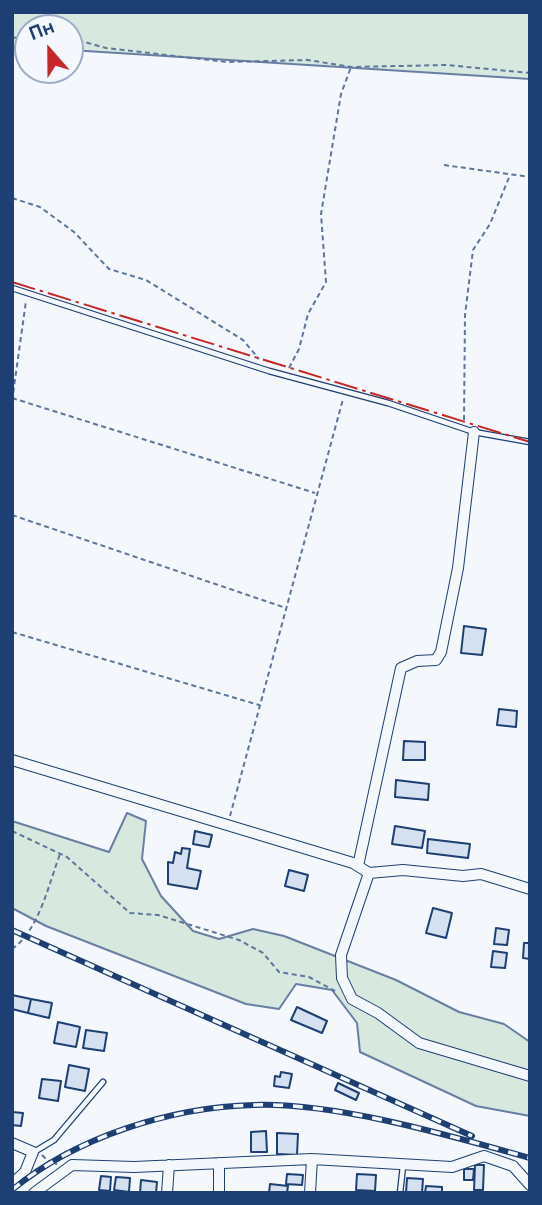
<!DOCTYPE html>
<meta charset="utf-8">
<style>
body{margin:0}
#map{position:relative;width:542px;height:1205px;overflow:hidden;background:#f4f7fb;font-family:Overpass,sans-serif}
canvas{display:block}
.frame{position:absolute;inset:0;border:14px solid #1d3f73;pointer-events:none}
.north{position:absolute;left:14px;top:14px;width:70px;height:70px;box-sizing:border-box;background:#f4f7fb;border:2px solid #9eadc5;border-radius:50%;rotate:339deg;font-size:19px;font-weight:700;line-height:28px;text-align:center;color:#1d3f73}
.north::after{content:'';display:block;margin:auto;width:24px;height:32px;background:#c62828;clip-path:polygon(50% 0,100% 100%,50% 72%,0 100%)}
</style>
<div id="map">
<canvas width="542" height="1205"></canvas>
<div class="frame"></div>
<div class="north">Пн</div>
</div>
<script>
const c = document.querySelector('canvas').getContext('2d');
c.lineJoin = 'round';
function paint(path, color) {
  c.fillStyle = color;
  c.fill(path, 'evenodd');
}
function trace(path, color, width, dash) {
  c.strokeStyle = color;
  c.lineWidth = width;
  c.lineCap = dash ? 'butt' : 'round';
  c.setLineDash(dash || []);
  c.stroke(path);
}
const green = new Path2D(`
 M12,12H530V79L70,50V28H28V47L12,46Z
 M127,813L146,821L142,859L161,896L193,931L219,939L253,929L284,936L396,980L459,1012L504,1024L530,1042V1116L476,1106L360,1052L357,1023L332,990L296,984L279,1009L246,1004L46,926L12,908V821L109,852Z`);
paint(green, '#d7e8df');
trace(green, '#687fa3', 2);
const building = new Path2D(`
 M464,626L486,629L482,655L461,653Z
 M499,709L517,711L516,727L497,725Z
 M404,741L425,742V760H403Z
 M396,780L429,784L428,800L395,797Z
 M395,826L425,831L422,848L392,844Z
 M195,831L212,835L209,847L193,844Z
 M428,839L470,844L468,858L427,853Z
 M182,848L190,849L187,868L201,871L197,889L168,884V862L173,863L175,852L181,854Z
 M289,870L308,875L304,891L285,886Z
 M433,908L452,913L446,938L426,933Z
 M496,928L509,930L507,945L494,944Z
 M524,943H530V959L523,958Z
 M493,951L507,953L505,968L491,967Z
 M12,995L31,999L28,1013L12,1009Z
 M31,999L52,1003L49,1018L28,1013Z
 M297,1007L327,1021L322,1033L291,1020Z
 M58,1022L80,1027L76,1047L54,1043Z
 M86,1030L107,1033L104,1051L83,1048Z
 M69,1065L89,1069L85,1091L65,1087Z
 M281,1072L292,1074L289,1088L274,1086L275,1076L280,1077Z
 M42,1079L61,1081L58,1101L39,1098Z
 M338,1083L359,1093L356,1100L335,1090Z
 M12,1112L23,1113L21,1126L12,1125Z
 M266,1131L267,1152H251V1132Z
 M277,1133L298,1134L297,1155L277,1154Z
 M475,1165H484L483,1190H474Z
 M464,1169H474L473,1180H464Z
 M287,1174L303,1175L302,1185L286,1184Z
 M357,1174L376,1175L375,1191L356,1190Z
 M101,1176L111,1177L110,1191L99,1190Z
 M116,1177L130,1178L129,1192L114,1190Z
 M407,1178L423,1179L422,1193H406Z
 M141,1180L157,1182L156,1193H140Z
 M270,1184L288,1186L287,1193H269Z
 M426,1186L442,1187V1193H425Z`);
paint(building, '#d5e0f0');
trace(building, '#1d3f73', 2);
const service = new Path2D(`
 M12,288L269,371L388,403L474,432L530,442
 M34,1152L54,1140L103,1082
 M400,1193L403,1166`);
const minor = new Path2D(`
 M12,760L353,863L369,873L403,870L463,876L481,874L530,889
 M358,866L401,668L417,661L436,660L441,652L458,568L474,432
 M369,873L341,955L342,978L352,999L378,1013L419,1043L530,1076
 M12,1143L33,1152L25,1172L12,1184
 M34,1193L72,1165L134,1167L312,1159L452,1167L484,1156L513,1166L530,1185
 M167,1193L169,1165
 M219,1193V1163
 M310,1193L312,1159`);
trace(service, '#1d3f73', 7);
trace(minor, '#1d3f73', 12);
trace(new Path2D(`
 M12,38L28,36
 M70,38L106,48L227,62L308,60L351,67L447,65L530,73
 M444,165L530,177
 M12,198L40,207L74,232L109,269L146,280L243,340L259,359
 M289,368L299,349L308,314L326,282L321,214L341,94L351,67
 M12,398L315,493
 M12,401L26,301
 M464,420L465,315L473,250L490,224L510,175
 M12,515L283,607
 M12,632L259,705
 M230,816L343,399
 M12,831L67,857L130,913L158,915L239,940L263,953L279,972L309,977L335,991
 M12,949C39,931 49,883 60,854
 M42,1155L51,1164H57`), '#5e769c', 2, [5, 3.5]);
trace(service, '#f4f7fb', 4.5);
trace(minor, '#f4f7fb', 10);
const rail = new Path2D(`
 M12,930L472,1136
 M12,1190C76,1137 171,1107 254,1105C335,1102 451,1136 530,1158`);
trace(rail, '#1d3f73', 6);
trace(rail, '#f4f7fb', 3.5, [10]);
trace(new Path2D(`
 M12,282L530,442`), '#c62828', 2, [24, 5, 3.5, 5]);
</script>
